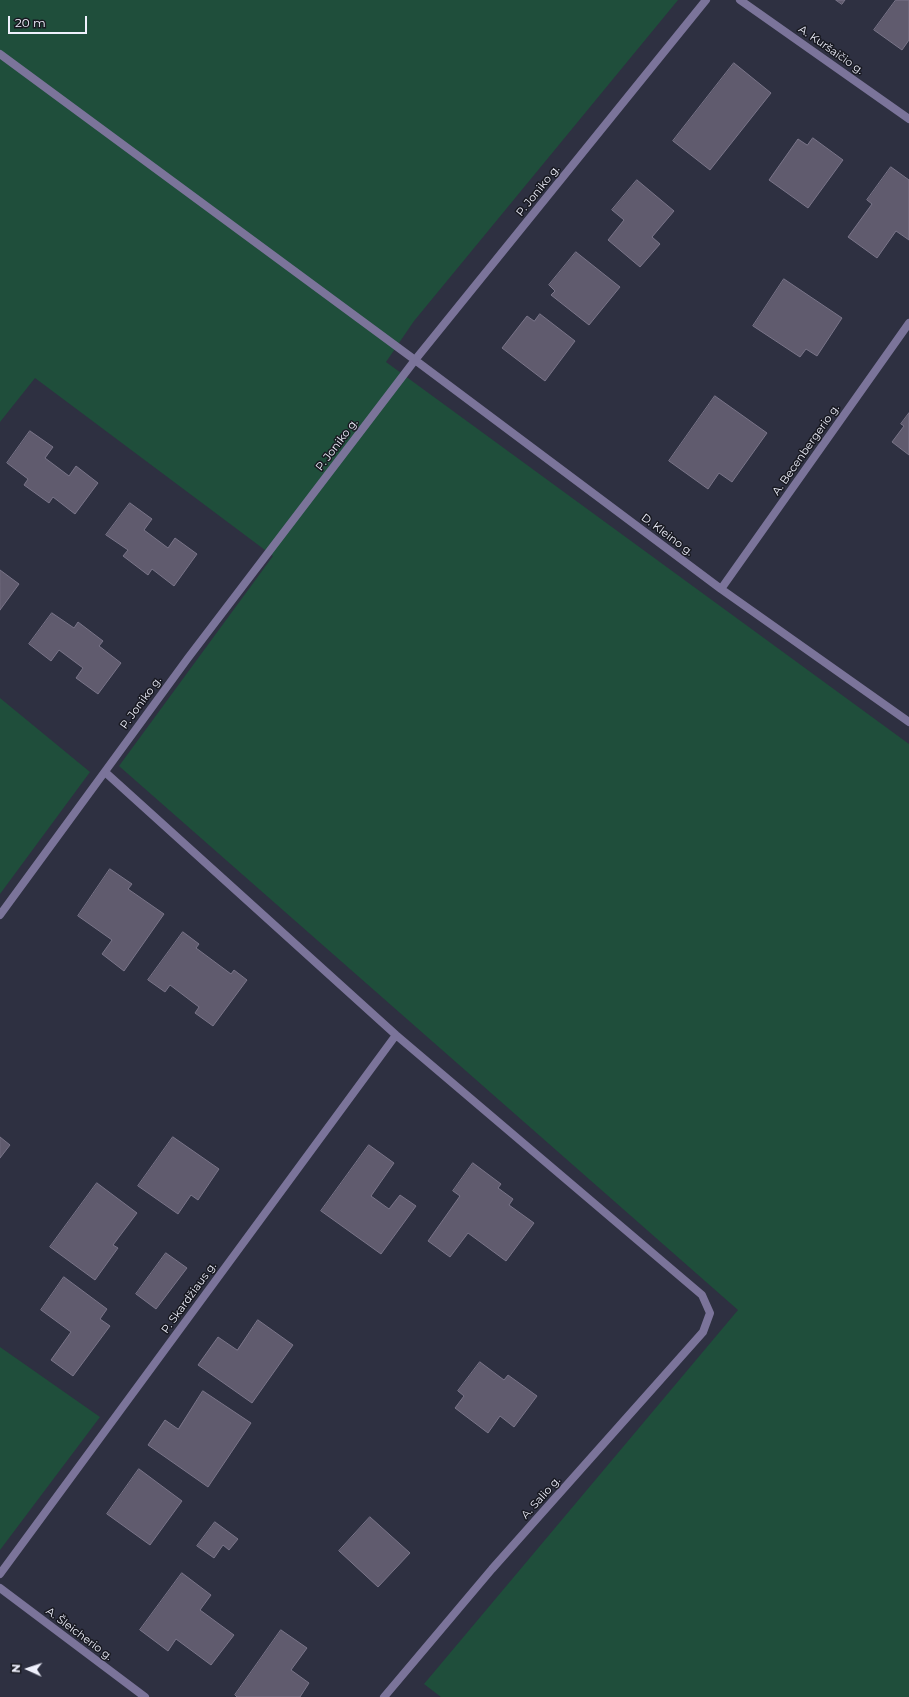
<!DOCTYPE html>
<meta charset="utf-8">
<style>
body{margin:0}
#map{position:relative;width:909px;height:1697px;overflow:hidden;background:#2e3041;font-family:Montserrat,sans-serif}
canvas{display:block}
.north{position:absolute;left:8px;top:1649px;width:40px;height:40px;-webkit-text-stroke:3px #181921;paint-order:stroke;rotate:273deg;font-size:11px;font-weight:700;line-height:16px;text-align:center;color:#eff0fc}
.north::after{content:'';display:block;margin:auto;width:14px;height:18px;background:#eff0fc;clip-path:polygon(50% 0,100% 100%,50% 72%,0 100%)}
.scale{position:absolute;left:8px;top:16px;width:79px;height:18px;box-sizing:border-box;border:2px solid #eff0fc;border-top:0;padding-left:5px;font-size:12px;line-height:14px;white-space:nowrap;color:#eff0fc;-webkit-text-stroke:3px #181921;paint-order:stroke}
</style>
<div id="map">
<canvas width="909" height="1697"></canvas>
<div class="north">N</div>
<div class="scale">20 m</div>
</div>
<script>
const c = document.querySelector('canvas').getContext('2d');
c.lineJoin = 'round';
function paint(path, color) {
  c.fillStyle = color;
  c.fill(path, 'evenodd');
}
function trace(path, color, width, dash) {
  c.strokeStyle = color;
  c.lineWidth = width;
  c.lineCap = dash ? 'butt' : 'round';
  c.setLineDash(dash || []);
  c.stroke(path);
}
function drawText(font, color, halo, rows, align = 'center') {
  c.font = font + ' Montserrat,sans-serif';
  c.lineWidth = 3;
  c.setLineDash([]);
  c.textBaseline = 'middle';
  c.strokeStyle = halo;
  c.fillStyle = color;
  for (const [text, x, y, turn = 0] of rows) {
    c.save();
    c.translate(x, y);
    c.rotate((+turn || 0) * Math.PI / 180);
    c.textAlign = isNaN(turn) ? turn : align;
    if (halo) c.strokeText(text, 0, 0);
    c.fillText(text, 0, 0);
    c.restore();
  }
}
paint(new Path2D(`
 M0,0H678L414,321L386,362L909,744V1697H441L424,1684L738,1310L119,766L273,556L35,378L0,422Z
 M0,698L90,772L0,894Z
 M0,1347L100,1417L0,1550Z`), '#1f4e3b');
const building = new Path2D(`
 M836,0H845L842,4Z
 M896,0H909V40L902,50L874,30Z
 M734,63L771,93L710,170L673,141Z
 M813,138L843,160L808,208L769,180L798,139L807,145Z
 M891,167L909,180V240L896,231L877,258L848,237L872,204L867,200Z
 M637,180L674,211L652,237L660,244L640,267L608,240L624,220L612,210Z
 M576,252L620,287L589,325L551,295L555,291L549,285Z
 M784,279L842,318L817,356L806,349L800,357L753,326Z
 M540,314L575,341L545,381L502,348L527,316L534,321Z
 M715,396L767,433L732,482L719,473L708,489L669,461Z
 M909,413V455L892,442L904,426L901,424Z
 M30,431L53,447L45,458L69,476L76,466L98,483L75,514L53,497L49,503L24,485L28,479L7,463Z
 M130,503L152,519L144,530L168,548L175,538L197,554L174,586L152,569L148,575L123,556L128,550L106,535Z
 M0,570L19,584L0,610Z
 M52,613L74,628L78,622L103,641L99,646L121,663L98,694L76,678L83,668L59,650L51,661L29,644Z
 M110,869L132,884L128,889L164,914L124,971L102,954L112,940L78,916Z
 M183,932L199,944L196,948L231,974L234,970L247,980L213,1026L195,1013L199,1007L170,985L165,992L148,980Z
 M0,1137L10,1145L0,1158Z
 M173,1137L219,1169L198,1200L191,1195L178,1214L138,1186Z
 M369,1145L394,1163L371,1196L389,1209L400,1195L416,1206L381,1254L321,1211Z
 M473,1163L501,1184L498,1188L513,1199L509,1205L534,1223L506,1261L468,1233L450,1257L428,1241L460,1196L453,1191Z
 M97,1183L137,1213L113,1245L118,1248L95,1280L50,1247Z
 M166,1253L187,1268L156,1309L136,1294Z
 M64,1277L107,1309L100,1319L110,1326L73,1376L51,1360L71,1332L41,1310Z
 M258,1320L293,1345L252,1403L198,1365L218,1337L237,1350Z
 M480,1362L504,1380L508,1375L537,1396L514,1427L500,1416L488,1433L455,1408L464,1396L458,1391Z
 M203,1391L251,1423L208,1487L148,1445L165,1420L178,1429Z
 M139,1469L182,1501L150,1545L107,1514Z
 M370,1517L410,1553L378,1587L339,1551Z
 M215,1522L238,1539L229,1550L223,1545L214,1558L197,1546Z
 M182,1573L211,1595L200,1610L234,1635L211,1665L176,1639L168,1651L140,1630Z
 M281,1630L307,1648L291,1670L309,1683L300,1697H237L235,1695Z`);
paint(building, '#605b6e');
trace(building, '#7a7589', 1);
trace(new Path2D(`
 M740,0L909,119
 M0,54L415,360L721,589L909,722
 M721,589L909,323
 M105,772L396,1035L702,1295L710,1313L703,1332L492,1569L384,1697
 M0,915L188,658L415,360L706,0
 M0,1574L396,1035
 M0,1588L145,1697`), '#7b749a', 8);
drawText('11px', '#eff0fc', '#181921', [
 ["A. Kuršaičio g.",831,50,35],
 ["P. Joniko g.",538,191,-51],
 ["P. Joniko g.",337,445,-53],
 ["A. Becenbergerio g.",806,450,-55],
 ["D. Kleino g.",667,535,37],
 ["P. Joniko g.",141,703,-54],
 ["P. Skardžiaus g.",189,1298,-54],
 ["A. Salio g.",541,1498,-48],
 ["A. Šleicherio g.",79,1634,37]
]);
</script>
